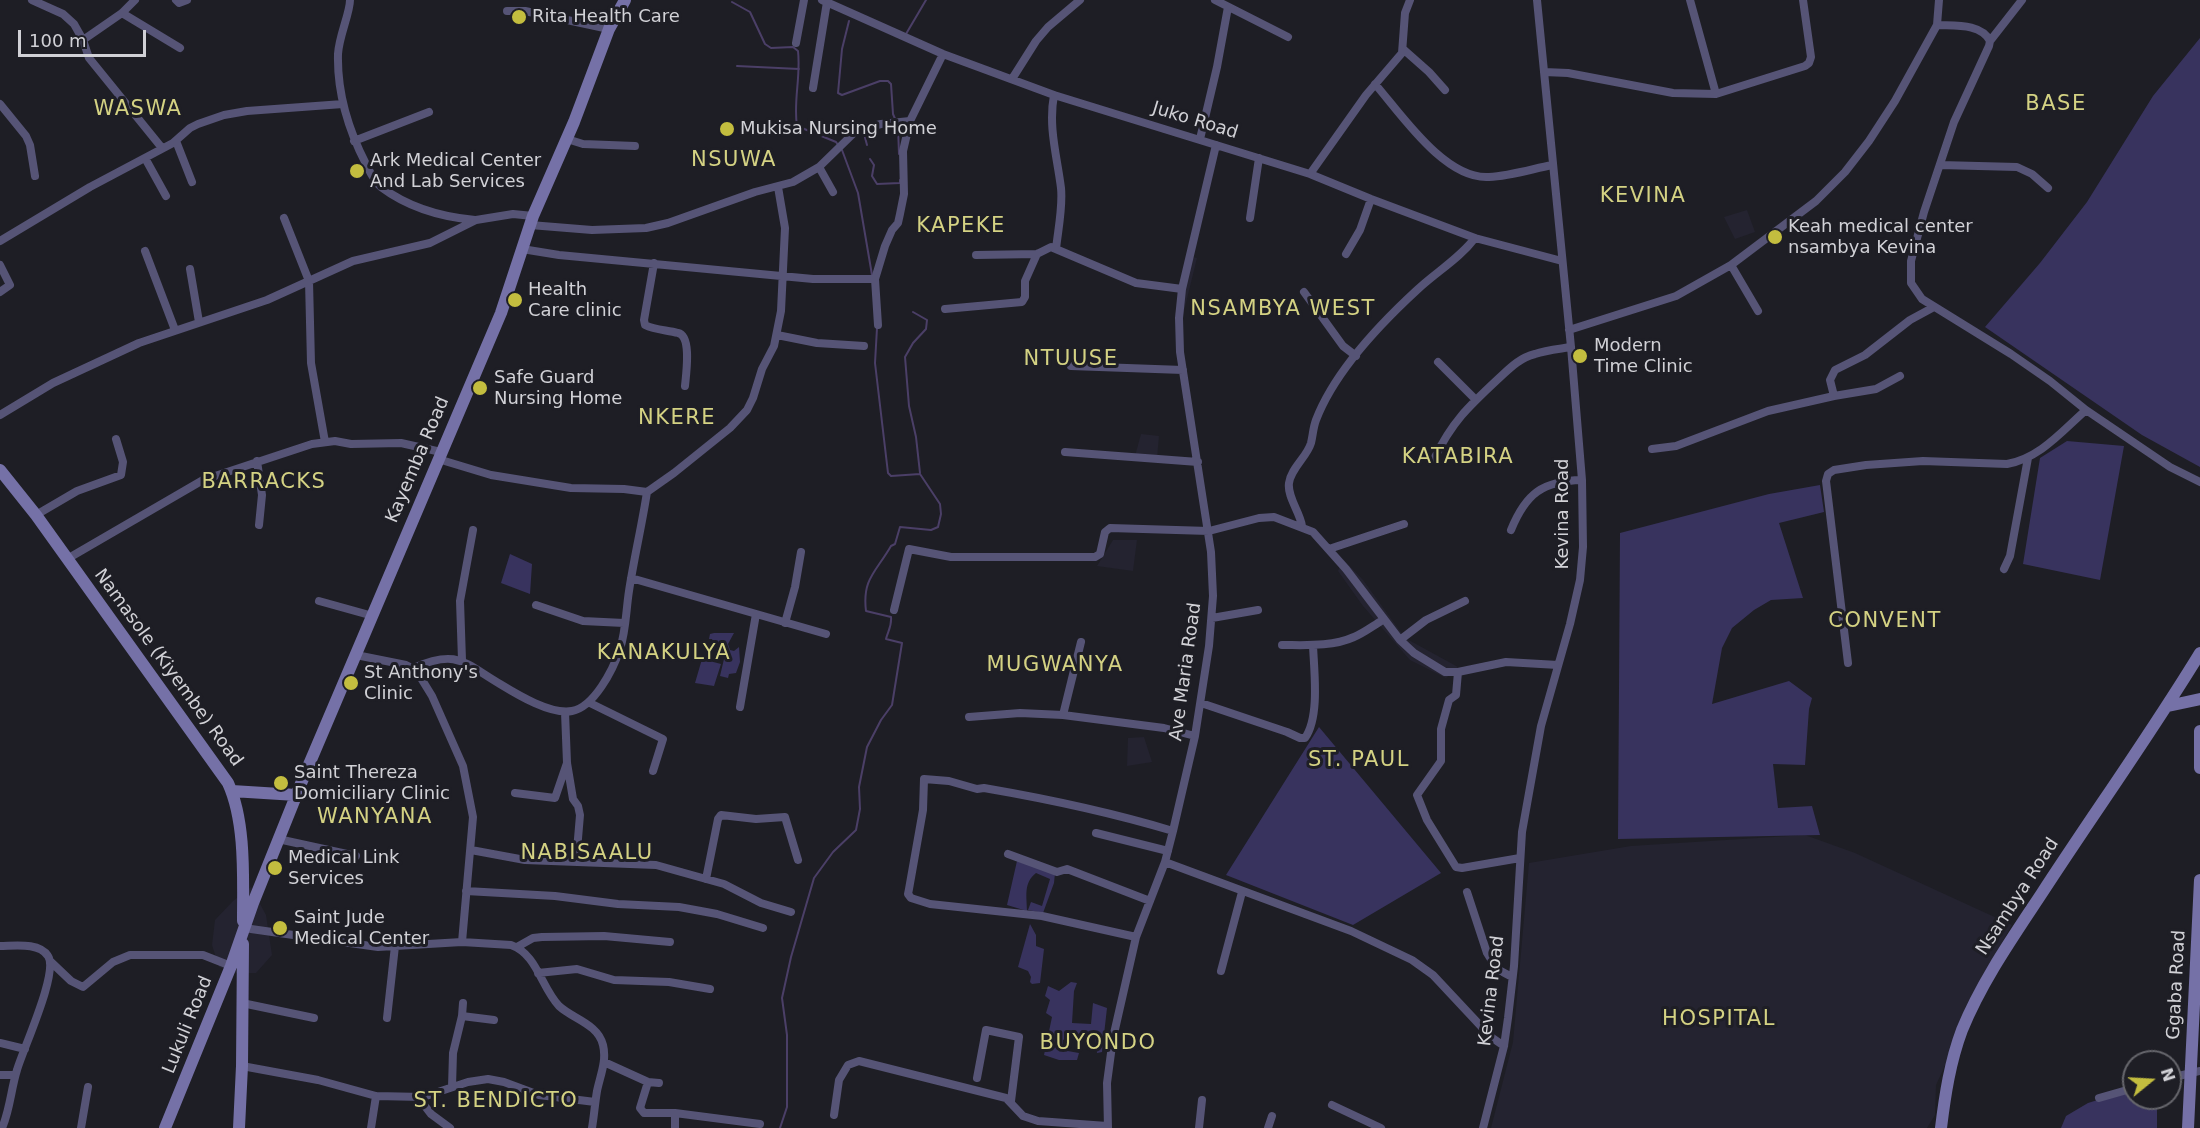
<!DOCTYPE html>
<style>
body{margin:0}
#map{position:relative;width:2200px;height:1128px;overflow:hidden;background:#1e1e25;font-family:"DejaVu Sans",sans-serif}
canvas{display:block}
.north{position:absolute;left:2122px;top:1050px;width:60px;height:60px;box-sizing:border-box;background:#1e1e25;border:2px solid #66666c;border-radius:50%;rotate:72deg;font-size:16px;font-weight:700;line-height:24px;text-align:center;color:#d1d1d6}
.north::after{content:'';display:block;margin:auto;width:21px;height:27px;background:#c3bd3f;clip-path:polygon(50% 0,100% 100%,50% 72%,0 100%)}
.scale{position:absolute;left:18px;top:30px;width:128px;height:27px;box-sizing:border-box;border:3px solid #d1d1d6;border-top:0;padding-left:8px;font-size:18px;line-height:21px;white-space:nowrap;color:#d1d1d6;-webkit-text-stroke:4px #1e1e25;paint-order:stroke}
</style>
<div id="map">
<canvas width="2200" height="1128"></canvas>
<div class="north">N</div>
<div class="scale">100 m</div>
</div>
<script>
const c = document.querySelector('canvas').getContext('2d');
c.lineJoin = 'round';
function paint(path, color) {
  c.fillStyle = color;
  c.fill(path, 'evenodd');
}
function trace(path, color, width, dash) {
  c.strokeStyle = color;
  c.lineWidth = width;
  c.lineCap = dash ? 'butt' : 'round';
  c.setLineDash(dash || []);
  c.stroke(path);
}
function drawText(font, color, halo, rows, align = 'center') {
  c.font = font + ' "DejaVu Sans",sans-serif';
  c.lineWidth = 6;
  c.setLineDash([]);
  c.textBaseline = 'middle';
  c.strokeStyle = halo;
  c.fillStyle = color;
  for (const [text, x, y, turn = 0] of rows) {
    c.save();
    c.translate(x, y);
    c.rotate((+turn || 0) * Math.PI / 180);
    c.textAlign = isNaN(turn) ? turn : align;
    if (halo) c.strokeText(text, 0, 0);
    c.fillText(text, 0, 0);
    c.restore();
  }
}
paint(new Path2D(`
 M1747,210L1755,232L1735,239L1724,217Z
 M1192,257L1197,258L1183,315L1184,280Z
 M1141,434L1159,436L1157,459L1135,456Z
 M1113,540H1137L1133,571L1097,566Z
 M1343,559L1363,580L1405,638L1458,667L1446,678L1410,660L1363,606L1338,571Z
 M1144,737L1152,762L1127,766L1128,738Z
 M1805,835L1855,853L2012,925L1966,1006L1948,1059L1936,1085L1935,1115L1927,1128H1491L1513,1042L1529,863L1631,846Z
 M251,887L266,915L272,955L256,973H236L219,967L212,945L215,920L233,901Z`), '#242330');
paint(new Path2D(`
 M2200,38V467L2142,435L1985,327L2040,263L2087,202L2153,96Z
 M2067,441L2124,446L2100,580L2023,564L2040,458Z
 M1820,485L1824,512L1779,523L1803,598L1771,600L1754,610L1732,628L1722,648L1712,704L1789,681L1812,698L1809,709L1805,765L1773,764L1778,808L1812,806L1820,835L1618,839L1620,533L1769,494Z
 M510,554L532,564L530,594L501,583Z
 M714,633H734L728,644L730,650L734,651L739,647L740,662L736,673L729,674L728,678L720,676L724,659L723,649L714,644L712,639H709L710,634Z
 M702,659L721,664L714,686L695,683Z
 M1319,727L1441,873L1353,925L1226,875Z
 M1017,861L1055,873L1054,883L1043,913L1028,910L1031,902L1042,906L1050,879L1036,873C1023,883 1027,897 1027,911L1007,905Z
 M1030,924L1036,935V946L1044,949L1040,983L1032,984L1030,982L1031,977L1028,971L1018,967Z
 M1071,982L1077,983L1074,991L1072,1023L1091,1024L1093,1003L1107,1008L1102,1052L1097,1053L1095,1036L1073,1035L1063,1040L1062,1050L1079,1053L1077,1060H1059L1044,1055L1052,1017L1046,1013L1050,1000L1045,996L1048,986L1059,991Z
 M2120,1093L2134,1094V1098L2153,1099L2157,1109V1128H2061L2066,1116L2088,1103Z`), '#38335e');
trace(new Path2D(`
 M732,2L750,12L765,44L771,48L793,47L798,51C801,77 793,102 797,126L836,142L838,145
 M849,21L842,49L838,93L842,95L880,81H888L891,84L893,114L896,121
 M906,34L926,0
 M737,66L799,69
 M898,127L899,154
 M863,130L867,145
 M828,131L833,129L849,133
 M842,150L858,193L872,275
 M870,159L874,165L872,176L877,184L900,183V180
 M913,312L927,320L926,329L913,343L905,357L909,406L916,437L920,473
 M780,1128L787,1107V1035L782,998L791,957L814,878L833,852L856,830L860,809L859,787L867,747L881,720L892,705L902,643L886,639C888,631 892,626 891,617L866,611C862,579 876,572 891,546L895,544L900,527L931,530L938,527L941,514L940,504L920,474L891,476L888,473L875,363L877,328`), '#4b3f67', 2);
trace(new Path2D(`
 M32,0L63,14L74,24L83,40L89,58L162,148
 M176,0L179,3L187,0
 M350,0C350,13 339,36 338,54C337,93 348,129 366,164C370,172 374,181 381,187C409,208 441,217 475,220
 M822,0L943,54L1054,95L1310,174L1371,199L1475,238L1562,261
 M1215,0L1288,37
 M1690,0L1716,94
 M2022,0L1990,41L1989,46L1954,122L1924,212L1911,261V283L1922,299L2011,354L2050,381L2086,410L2170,467L2200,482
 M507,11H525L609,29
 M122,13L180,48
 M1937,25C1954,26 1981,23 1990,41
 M83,40L122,13L135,0
 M796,43L804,0
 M1403,49L1429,72L1445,90
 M1544,72L1568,73L1673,93L1716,94L1805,66L1809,63L1811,57L1803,0
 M1012,79L1036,41L1048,27L1080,0
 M1375,84C1401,114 1445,180 1489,177C1510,176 1532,169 1552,165
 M813,88L827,2
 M1054,95C1048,127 1057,156 1061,188C1063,207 1058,230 1056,249
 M0,104L26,136L30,145L35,176
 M567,139L583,144L635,146
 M1200,139L1217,67L1228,7
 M176,141L192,182
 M354,141L429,112
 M145,158L166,196
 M1940,165L2017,167L2032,174L2048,188
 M819,167L833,192
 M1310,174L1366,95L1402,53L1405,13L1410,0
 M284,218L309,281L311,363L325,442
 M1250,218L1259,158
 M530,225L592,230L646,228L668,223L755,192L793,182L819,167L857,130L881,124L910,121L943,54
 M0,241L90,187L173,143L190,128L198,124L224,115L247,111L343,104
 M522,249L559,255L813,279H875
 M145,251L175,330
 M1346,254L1360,230L1371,199
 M976,255L1037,254L1051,247L1136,283L1182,289
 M654,263L644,320L645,325C655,330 667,330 678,333C692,336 686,374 685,386
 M0,265L10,285L0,292
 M1731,265L1758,311
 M190,269L199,322
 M1304,292L1343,346L1356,356
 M945,309L1022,302L1025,297V281L1037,254
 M878,325L875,279L885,246L892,230L898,223L900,214L904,194L903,151L910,121
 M1569,330L1676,296L1731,265L1816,201L1845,172L1869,141L1895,101L1937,25L1939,0
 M777,335L817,343L864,346
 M1438,362L1475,399
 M1071,366L1183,370
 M1834,396L1876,389L1900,376
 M0,415L53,383L139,343L267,300L353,261L430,243L476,220L513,214L533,216
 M1652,449L1676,446L1768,411L1834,396L1830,380L1835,370L1865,355L1910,320L1934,307
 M1065,452L1198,462
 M438,459L491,475L571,488L624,489L647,492L674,473L730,428L747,410L753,398L762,369L774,346L781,311L785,228L778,187
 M1434,459C1452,422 1468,407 1497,380C1509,369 1519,358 1535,354C1546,350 1559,349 1571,347
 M257,461L262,495L259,525
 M36,515L77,491L121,475L123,462L116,439
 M1302,526C1300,512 1287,497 1289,483C1291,468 1307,457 1311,443C1313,435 1313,428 1316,420C1334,373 1380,324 1417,290C1436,272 1459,259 1475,238
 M1511,530C1526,493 1543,481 1582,480
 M1329,549L1404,524
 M67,559L203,480L312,444L335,441L351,444L401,443L441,452
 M2004,569L2010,556L2028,458
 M631,578L826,634
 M319,601L373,616
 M536,605L583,621L624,623
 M894,610L909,549L951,557H1095L1100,554L1105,532L1110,528L1209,531L1259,518L1274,517L1313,532L1346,569L1400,640L1414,653L1445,672H1458L1506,662L1558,665
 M1212,618L1258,610
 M785,623L795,587L801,552
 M1400,640L1426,620L1465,601
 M1282,645C1305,645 1332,647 1354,637C1364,633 1374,625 1383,620
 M356,655L406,665L416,670L432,696L463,766L473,817L462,942
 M462,660L460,601L473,530
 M1848,663L1826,481L1828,474L1834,470L1866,465L1923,461L2007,464C2040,458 2061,432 2086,410
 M413,668C457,649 463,662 500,684C518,695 551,715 572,711C594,707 613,670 620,649C626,631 626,610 629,591C634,558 642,525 647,492
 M1458,672L1456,695L1449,700L1441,729V761L1417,795L1427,820L1456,867L1462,868L1520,858
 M590,703L663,739L653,771
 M1201,703L1287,732L1300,738H1305C1320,717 1314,671 1313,645
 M740,707L756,614
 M565,712L567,763L573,799L578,806L580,815L576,862
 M1063,715L1081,642
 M969,717L1020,713L1063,715L1164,728L1195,736
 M515,793L555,798L567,763
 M1096,833L1168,851
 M278,839L356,856
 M471,850L525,860L656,865L724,884L761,903L791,912
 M1008,854L1057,872L1067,869L1150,901
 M1165,862L1351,931L1412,960L1433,975L1491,1037L1504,1046
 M706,879L718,819L721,815L756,819L785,817L798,860
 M466,891L555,896L618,904L679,907L717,914L763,928
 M1467,892L1487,953L1497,969L1512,977
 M244,928L378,947L462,942L511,945C537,954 541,987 559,1006C573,1019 598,1024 603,1045C607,1061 600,1076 597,1091C595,1103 594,1116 592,1128
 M1136,937L1042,916L930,904L911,898L908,894L909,889L923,810L924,779L949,781L977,789L984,788C1048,799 1110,812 1173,831
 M0,946C14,946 39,942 48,956C59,972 23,1049 17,1070C11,1089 10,1110 2,1128
 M517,947L533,938L542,937L604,936L670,942
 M51,962L71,981L83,987L113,962L130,955H203L231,966
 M1221,971L1242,892
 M538,973L577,969L614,980L669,982L710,989
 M242,1003L314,1018
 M462,1016L494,1020
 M387,1018L395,946
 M0,1043L25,1049
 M604,1062L648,1082L659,1083
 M242,1066L318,1080L376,1096L423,1097L468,1082L488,1079L504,1082L539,1095L595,1102
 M0,1075H15
 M977,1078L986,1030L1019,1037L1011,1101
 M2170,1078L2200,1071
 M648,1082L640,1108L644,1113H675L760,1124
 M452,1087L453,1053L462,1016L463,1003
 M418,1097L431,1114L450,1128
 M2099,1098L2134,1088
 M1332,1105L1381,1128
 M834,1115L839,1080L848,1065L859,1061L1006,1098L1023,1116L1038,1121L1107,1126
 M81,1128L88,1087
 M371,1128L376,1096
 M675,1128V1113
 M1108,1128L1107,1083L1113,1038L1136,937L1165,862L1173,831L1195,736L1209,646L1213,596L1211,552L1180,352L1179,318L1182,289L1216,145
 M1199,1128L1202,1100
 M1268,1128L1272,1116
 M1483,1128L1504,1046L1508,1018L1514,966L1522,832L1541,726L1570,624L1580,580L1583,547L1582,480L1571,347L1537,0`), '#565476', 8);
trace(new Path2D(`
 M0,470L36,515L228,783C246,822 243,879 243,921
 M2168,706L2200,699
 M2200,731V768
 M232,791L296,795
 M165,1128L231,966L253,903L302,781L501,313L533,216L574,122L609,29L625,0
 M239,1128L242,1066L243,944
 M1941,1128C1945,1095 1950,1062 1962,1030C1982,981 2013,937 2042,893C2094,813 2150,735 2200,653
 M2188,1128L2200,880`), '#7571a7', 12);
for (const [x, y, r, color] of [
 [519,17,8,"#c3bd3f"],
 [727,129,8,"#c3bd3f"],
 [357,171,8,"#c3bd3f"],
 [1775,237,8,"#c3bd3f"],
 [515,300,8,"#c3bd3f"],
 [1580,356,8,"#c3bd3f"],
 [480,388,8,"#c3bd3f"],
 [351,683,8,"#c3bd3f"],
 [281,783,8,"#c3bd3f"],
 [275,868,8,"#c3bd3f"],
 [280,928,8,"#c3bd3f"]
]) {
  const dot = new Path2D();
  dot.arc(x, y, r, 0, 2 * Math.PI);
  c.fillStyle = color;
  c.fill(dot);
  trace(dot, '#1e1e25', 2);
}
drawText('18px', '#d1d1d6', '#1e1e25', [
 ["Rita Health Care",532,17],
 ["Mukisa Nursing Home",740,129],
 ["Ark Medical Center",370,161],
 ["And Lab Services",370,182],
 ["Keah medical center",1788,227],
 ["nsambya Kevina",1788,248],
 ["Health",528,290],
 ["Care clinic",528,311],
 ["Modern",1594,346],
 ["Time Clinic",1594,367],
 ["Safe Guard",494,378],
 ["Nursing Home",494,399],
 ["St Anthony's",364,673],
 ["Clinic",364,694],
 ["Saint Thereza",294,773],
 ["Domiciliary Clinic",294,794],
 ["Medical Link",288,858],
 ["Services",288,879],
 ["Saint Jude",294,918],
 ["Medical Center",294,939]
], 'left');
drawText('18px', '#d1d1d6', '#1e1e25', [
 ["Juko Road",1195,121,17],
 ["Kayemba Road",418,460,-67],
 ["Kevina Road",1563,514,-90],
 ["Namasole (Kiyembe) Road",168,668,54],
 ["Ave Maria Road",1186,672,-82],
 ["Nsambya Road",2018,897,-57],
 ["Ggaba Road",2177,985,-87],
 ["Kevina Road",1492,991,-83],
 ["Lukuli Road",188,1025,-68]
]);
c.letterSpacing = '1.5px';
drawText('21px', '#d4d283', '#1e1e25', [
 ["BASE",2056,105],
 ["WASWA",138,110],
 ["NSUWA",734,161],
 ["KEVINA",1643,197],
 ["KAPEKE",961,227],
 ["NSAMBYA WEST",1283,310],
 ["NTUUSE",1071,360],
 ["NKERE",677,419],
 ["KATABIRA",1458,458],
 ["BARRACKS",264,483],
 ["CONVENT",1885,622],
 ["KANAKULYA",664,654],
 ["MUGWANYA",1055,666],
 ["ST. PAUL",1359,761],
 ["WANYANA",375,818],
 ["NABISAALU",587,854],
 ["HOSPITAL",1719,1020],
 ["BUYONDO",1098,1044],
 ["ST. BENDICTO",496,1102]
]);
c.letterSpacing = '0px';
</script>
